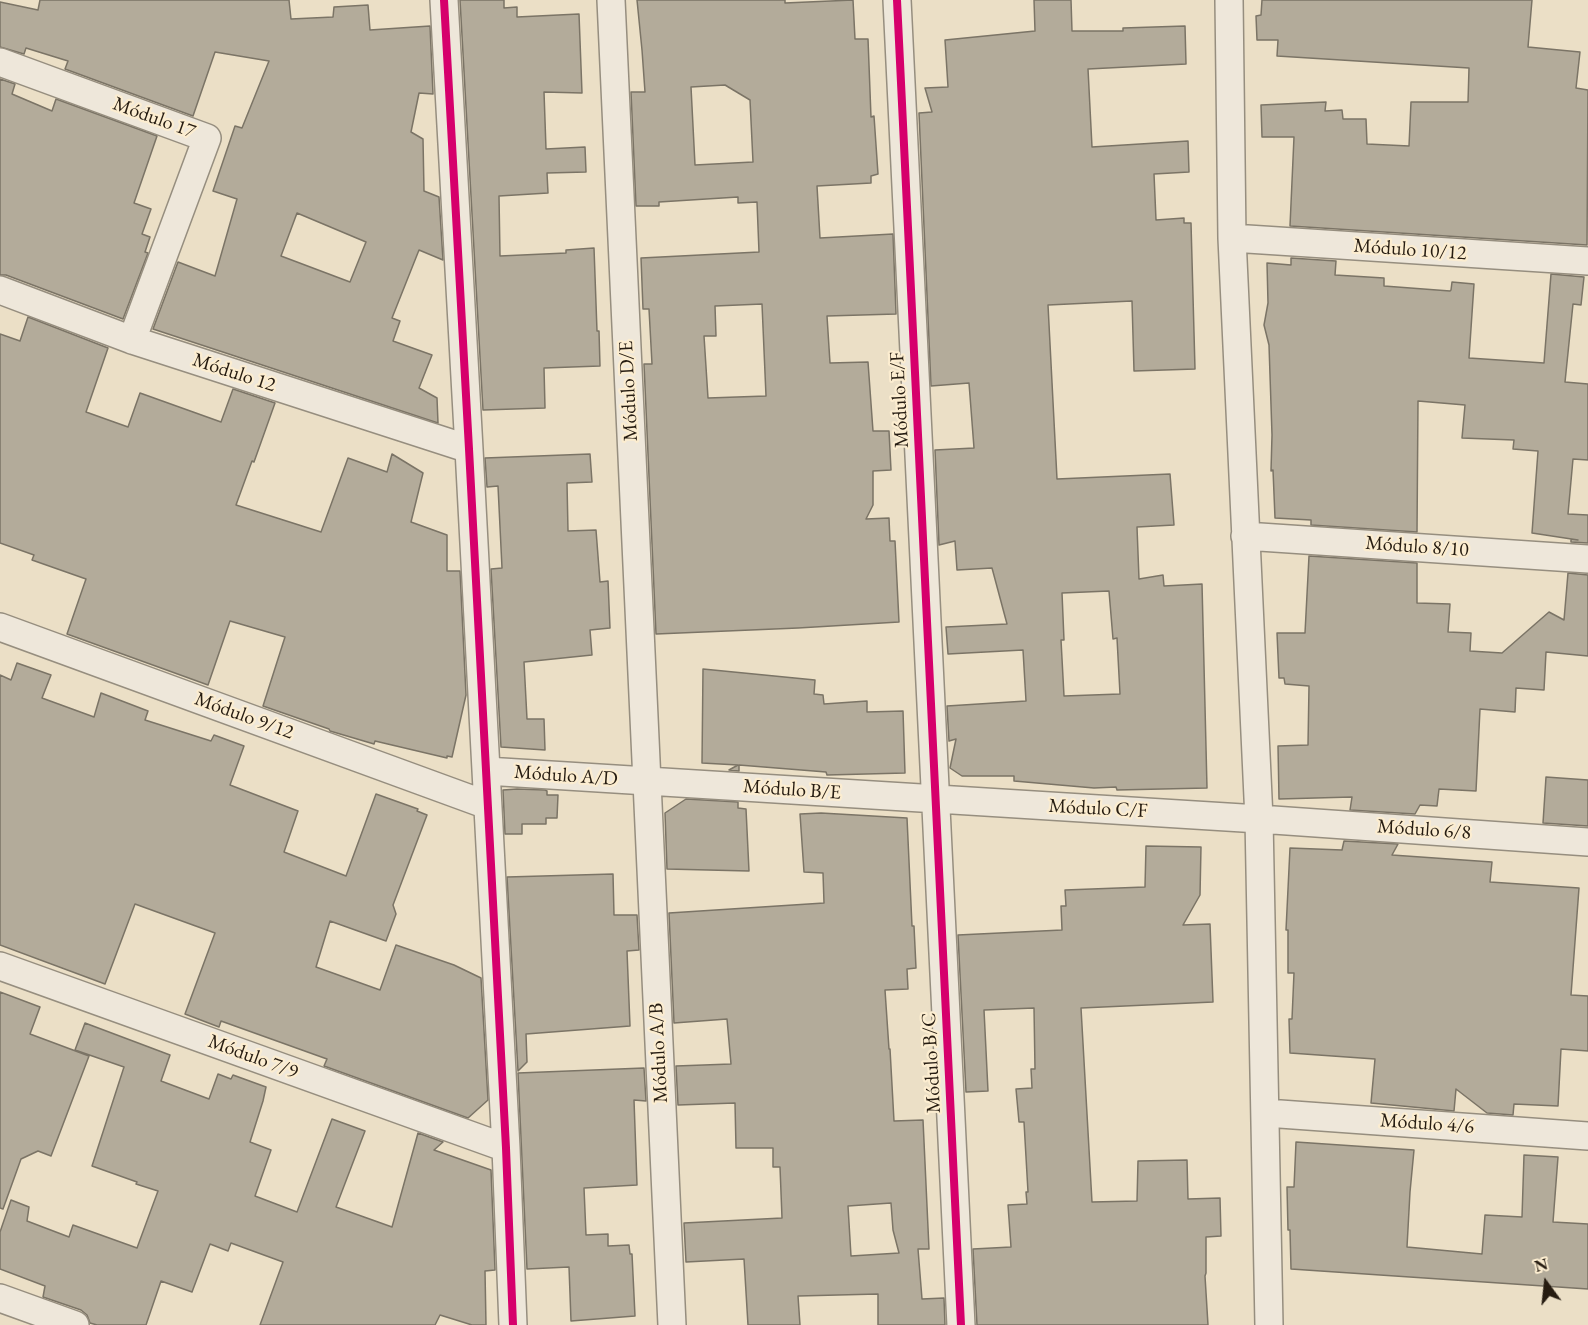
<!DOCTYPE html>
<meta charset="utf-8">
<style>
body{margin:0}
#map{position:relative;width:1588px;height:1325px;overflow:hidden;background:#ebdfc6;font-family:"EB Garamond",serif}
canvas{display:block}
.north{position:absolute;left:1516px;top:1253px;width:60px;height:60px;-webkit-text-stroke:4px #fcedd0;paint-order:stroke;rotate:345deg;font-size:16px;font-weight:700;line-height:24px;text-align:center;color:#261c11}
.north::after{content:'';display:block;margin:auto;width:21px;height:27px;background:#261c11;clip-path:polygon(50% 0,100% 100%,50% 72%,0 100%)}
</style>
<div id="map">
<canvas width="1588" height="1325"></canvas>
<div class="north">N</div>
</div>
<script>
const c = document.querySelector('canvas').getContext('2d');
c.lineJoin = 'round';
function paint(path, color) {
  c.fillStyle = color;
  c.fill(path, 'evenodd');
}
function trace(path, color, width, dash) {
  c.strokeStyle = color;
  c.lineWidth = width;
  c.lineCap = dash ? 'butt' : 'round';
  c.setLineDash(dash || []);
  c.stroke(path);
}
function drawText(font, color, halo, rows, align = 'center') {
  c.font = font + ' "EB Garamond",serif';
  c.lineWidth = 4.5;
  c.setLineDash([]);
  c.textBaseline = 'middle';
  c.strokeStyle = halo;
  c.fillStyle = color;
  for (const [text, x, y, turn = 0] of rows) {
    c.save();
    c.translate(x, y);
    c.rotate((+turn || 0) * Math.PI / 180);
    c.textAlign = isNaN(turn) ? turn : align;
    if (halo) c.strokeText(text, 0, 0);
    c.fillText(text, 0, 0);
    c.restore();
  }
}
const building = new Path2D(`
 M40,0H289L291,19L333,17L334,7L368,5L370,30L430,26L433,94L419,93L411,132L423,139L424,191L439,197L443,260L419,250L392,318L400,321L393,341L432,355L419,388L437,398L438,423L153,329L178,262L215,276L237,199L213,191L235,126L242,128L269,61L215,52L193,116L65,69L68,61L26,48L24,54L0,47V2L38,10ZM297,213L366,242L350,282L281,256Z
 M460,0H504V8L517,7V17L579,14L582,93L544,92L546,149L585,147L586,172L547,173L548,193L499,196L500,256L566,253V250L594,248L597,331H599L600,366L544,368L545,408L483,410Z
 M637,0H785V3L853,0L855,39H868L871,117L874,116L878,174L871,176V183L817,186L820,238L893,234L896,314L827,316L830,363L868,362L873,431H889L891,470L873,471V505L866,519L889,518L890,541H895L899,622L798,628L656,634L644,364H652L649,309H643L641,258L759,252L757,202L738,203V197L659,202V206H636L631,92H645L642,50ZM725,85L750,100L753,162L695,165L691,87ZM762,304L766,396L708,398L704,336H716L715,306Z
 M1034,0H1071L1072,31H1123V28L1185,26L1186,64L1088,69L1092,147L1188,141L1189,172L1154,174L1156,220L1184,218V223H1191L1195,369L1134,371L1132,301L1048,305L1057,479L1170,474L1174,525L1137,527L1139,579L1163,575L1164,586L1202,584L1207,788L1117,790L1116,787L1094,788L1014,781V776H962L950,768L956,739L949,741L947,706L1026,701L1023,650L948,654L946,627L1007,624L992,568L957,570L955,541L939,545L935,450L974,448L969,383L931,386L919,113L932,112L925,88L948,87L945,40L1035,31ZM1109,591L1113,639L1117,638L1120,694L1064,696L1061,640H1064L1062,593Z
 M1262,0H1532L1528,47L1580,52L1576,88L1588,90L1587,245L1290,226L1294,137H1262L1261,105L1326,102L1325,111L1342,110L1343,119H1366L1367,144L1409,146L1411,102H1468L1469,68L1277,56L1278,40H1257L1256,16L1261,15Z
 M0,79L15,84L12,94L52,111L56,99L157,136L134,203L151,209L142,234L150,237L145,252L148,253L123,319L6,275H0Z
 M1291,258L1336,261L1335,275L1384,278V286L1450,291L1451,290L1452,282L1474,284L1469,358L1544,363L1551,274L1584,277L1581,305L1573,304L1565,382L1588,384V460L1573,459L1568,514L1588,515V543L1571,542V539L1578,540L1532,533L1538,451L1513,449L1514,440L1462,438L1465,405L1418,401L1417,532L1311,525V520L1275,518L1273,470L1271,471L1272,435L1269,345L1264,325L1268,303L1267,263L1291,265Z
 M28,317L108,348L86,412L128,427L140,393L221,422L233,389L275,403L254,462L252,461L236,505L321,532L348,458L387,472L392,454L423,473L411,522L447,535V571H460L466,695L452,757L447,756V758L375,741L374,744L330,731L329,729L263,706L285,637L230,621L208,685L67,634L86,579L32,560L34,555L0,543V334L20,341Z
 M590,454L592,482L567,483L568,531L596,530L600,582L608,581L610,628L590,630L592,655L524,662L527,719H544L545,750L501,747L491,569L502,568L498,486L487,487L485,458Z
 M1309,556L1417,563V603L1450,604L1448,632L1471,633L1470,651L1502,653L1549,612L1564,620L1568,573L1588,575V656L1546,652L1544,690L1516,688L1515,712L1480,709L1476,791L1439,789L1437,806L1420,805L1415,814L1350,810L1352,797L1279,799L1278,746L1308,745L1309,686L1285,684L1284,678H1279L1277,633H1305Z
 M17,663L51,675L42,698L94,717L101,693L148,711L145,720L211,741L214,735L244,746L230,785L298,811L284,852L346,876L376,794L418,809L417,811L427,815L393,905L396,914L386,941L330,921L316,967L380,990L396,945L454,965L481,978L488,1100L468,1118L324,1066L327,1059L221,1021L219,1027L185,1014L215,933L135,904L105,984L0,945V675L11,680Z
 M703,669L815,680L814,694L823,695L824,704L867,701V712L903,711L905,773L827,775L826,772L739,765V771L729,770L738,765L702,763Z
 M1546,777L1588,780V826L1543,823Z
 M517,789L545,790L547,791V795H558L557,818H546V824H522V834H505L503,790Z
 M686,799L738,802V808L746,809L749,871L667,869L665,813Z
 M821,813L907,818L912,926H914L916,968L907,969L908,989L885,990L889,1049H890L894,1121L923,1120L929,1249H918L922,1299L944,1298L945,1325H878V1294L798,1296L800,1325H748L744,1259L686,1262L684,1223L782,1218L780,1167H773V1148H736L735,1103L678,1105L676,1066L731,1064L727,1019L674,1023L669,913L824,903L823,873L804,872L800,814ZM891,1203L893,1230L899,1253L851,1256L848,1206Z
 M1344,841L1398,844L1392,855L1492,862L1490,882L1579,888L1571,995L1588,996V1051L1561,1049L1558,1106L1514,1104L1513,1115L1487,1113L1456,1089L1454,1111L1371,1103L1375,1059L1290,1053L1289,1019H1292L1294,973H1288V930H1286L1290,848L1342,850Z
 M1146,846L1201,847L1200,895L1183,925L1210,924L1213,1002L1081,1008L1092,1202L1137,1201L1138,1161L1187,1160L1188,1199L1220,1198L1221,1236L1206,1237V1273L1205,1276L1208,1325H977L973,1249L1011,1247L1008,1205L1027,1204L1026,1192H1028L1024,1122H1019L1016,1089L1032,1088L1031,1069H1035L1034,1008L984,1010L988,1091L966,1092L958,935L1062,930L1061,906H1066L1065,890L1145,887Z
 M613,874L614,915H637L639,950L627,951L630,1026L526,1034L527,1062L518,1071L507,877Z
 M0,992L40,1007L30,1034L89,1056L51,1156L38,1151L21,1159L3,1209L0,1208Z
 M85,1023L170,1055L161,1081L209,1099L218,1074L231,1079L233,1075L266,1087L263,1101L250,1142L271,1150L255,1196L297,1212L332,1119L365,1131L336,1207L392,1227L418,1133L443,1142L434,1150L491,1170L495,1270L485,1271L486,1325H472L440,1315L435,1325H260L283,1262L231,1243L228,1251L210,1244L192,1292L161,1281L146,1325H97L90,1323L87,1315L81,1310L43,1297L45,1286L0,1269V1232L11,1200L29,1207L27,1221L69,1237L73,1225L137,1248L158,1191L136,1184L137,1182L92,1166L124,1067L75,1050Z
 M644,1068L646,1101L634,1100L637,1185L584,1188L586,1235L608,1234V1246L629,1245L630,1254H632L635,1316L571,1321L569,1267L527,1269L518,1073Z
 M1296,1142L1414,1150L1410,1192L1407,1247L1482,1254L1485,1215L1522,1217L1524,1155L1558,1157L1553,1222L1588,1224V1289L1291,1269L1290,1230H1288L1287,1187H1294Z`);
paint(building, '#b3ab9a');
trace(building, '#7b7466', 1.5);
const minor = new Path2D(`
 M444,0L469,449L506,1148L513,1325
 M611,0L672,1325
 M897,0L961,1325
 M1229,0L1232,238L1259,819L1269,1325
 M0,62L207,138L132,340
 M1232,238L1588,261
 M0,290L132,340L469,449
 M1245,536L1588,559
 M0,627L487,805
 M486,771L1259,819L1588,842
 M0,966L506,1148
 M1266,1113L1588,1136
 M0,1298L75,1325`);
trace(minor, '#968e7f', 30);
trace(minor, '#eee7da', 27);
trace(new Path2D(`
 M444,0L469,449L506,1148L513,1325
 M897,0L961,1325`), '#d6006c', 8);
drawText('20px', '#261c11', '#fcedd0', [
 ["Módulo 17",154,118,20],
 ["Módulo 10/12",1410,250,4],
 ["Módulo 12",234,373,18],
 ["Módulo D/E",629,391,-93],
 ["Módulo E/F",900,400,-93],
 ["Módulo 8/10",1417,547,4],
 ["Módulo 9/12",244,716,20],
 ["Módulo A/D",566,776,4],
 ["Módulo B/E",792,790,4],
 ["Módulo C/F",1098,809,3],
 ["Módulo 6/8",1424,830,4],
 ["Módulo A/B",659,1053,-93],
 ["Módulo 7/9",253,1057,20],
 ["Módulo B/C",932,1063,-93],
 ["Módulo 4/6",1427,1124,4]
]);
</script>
